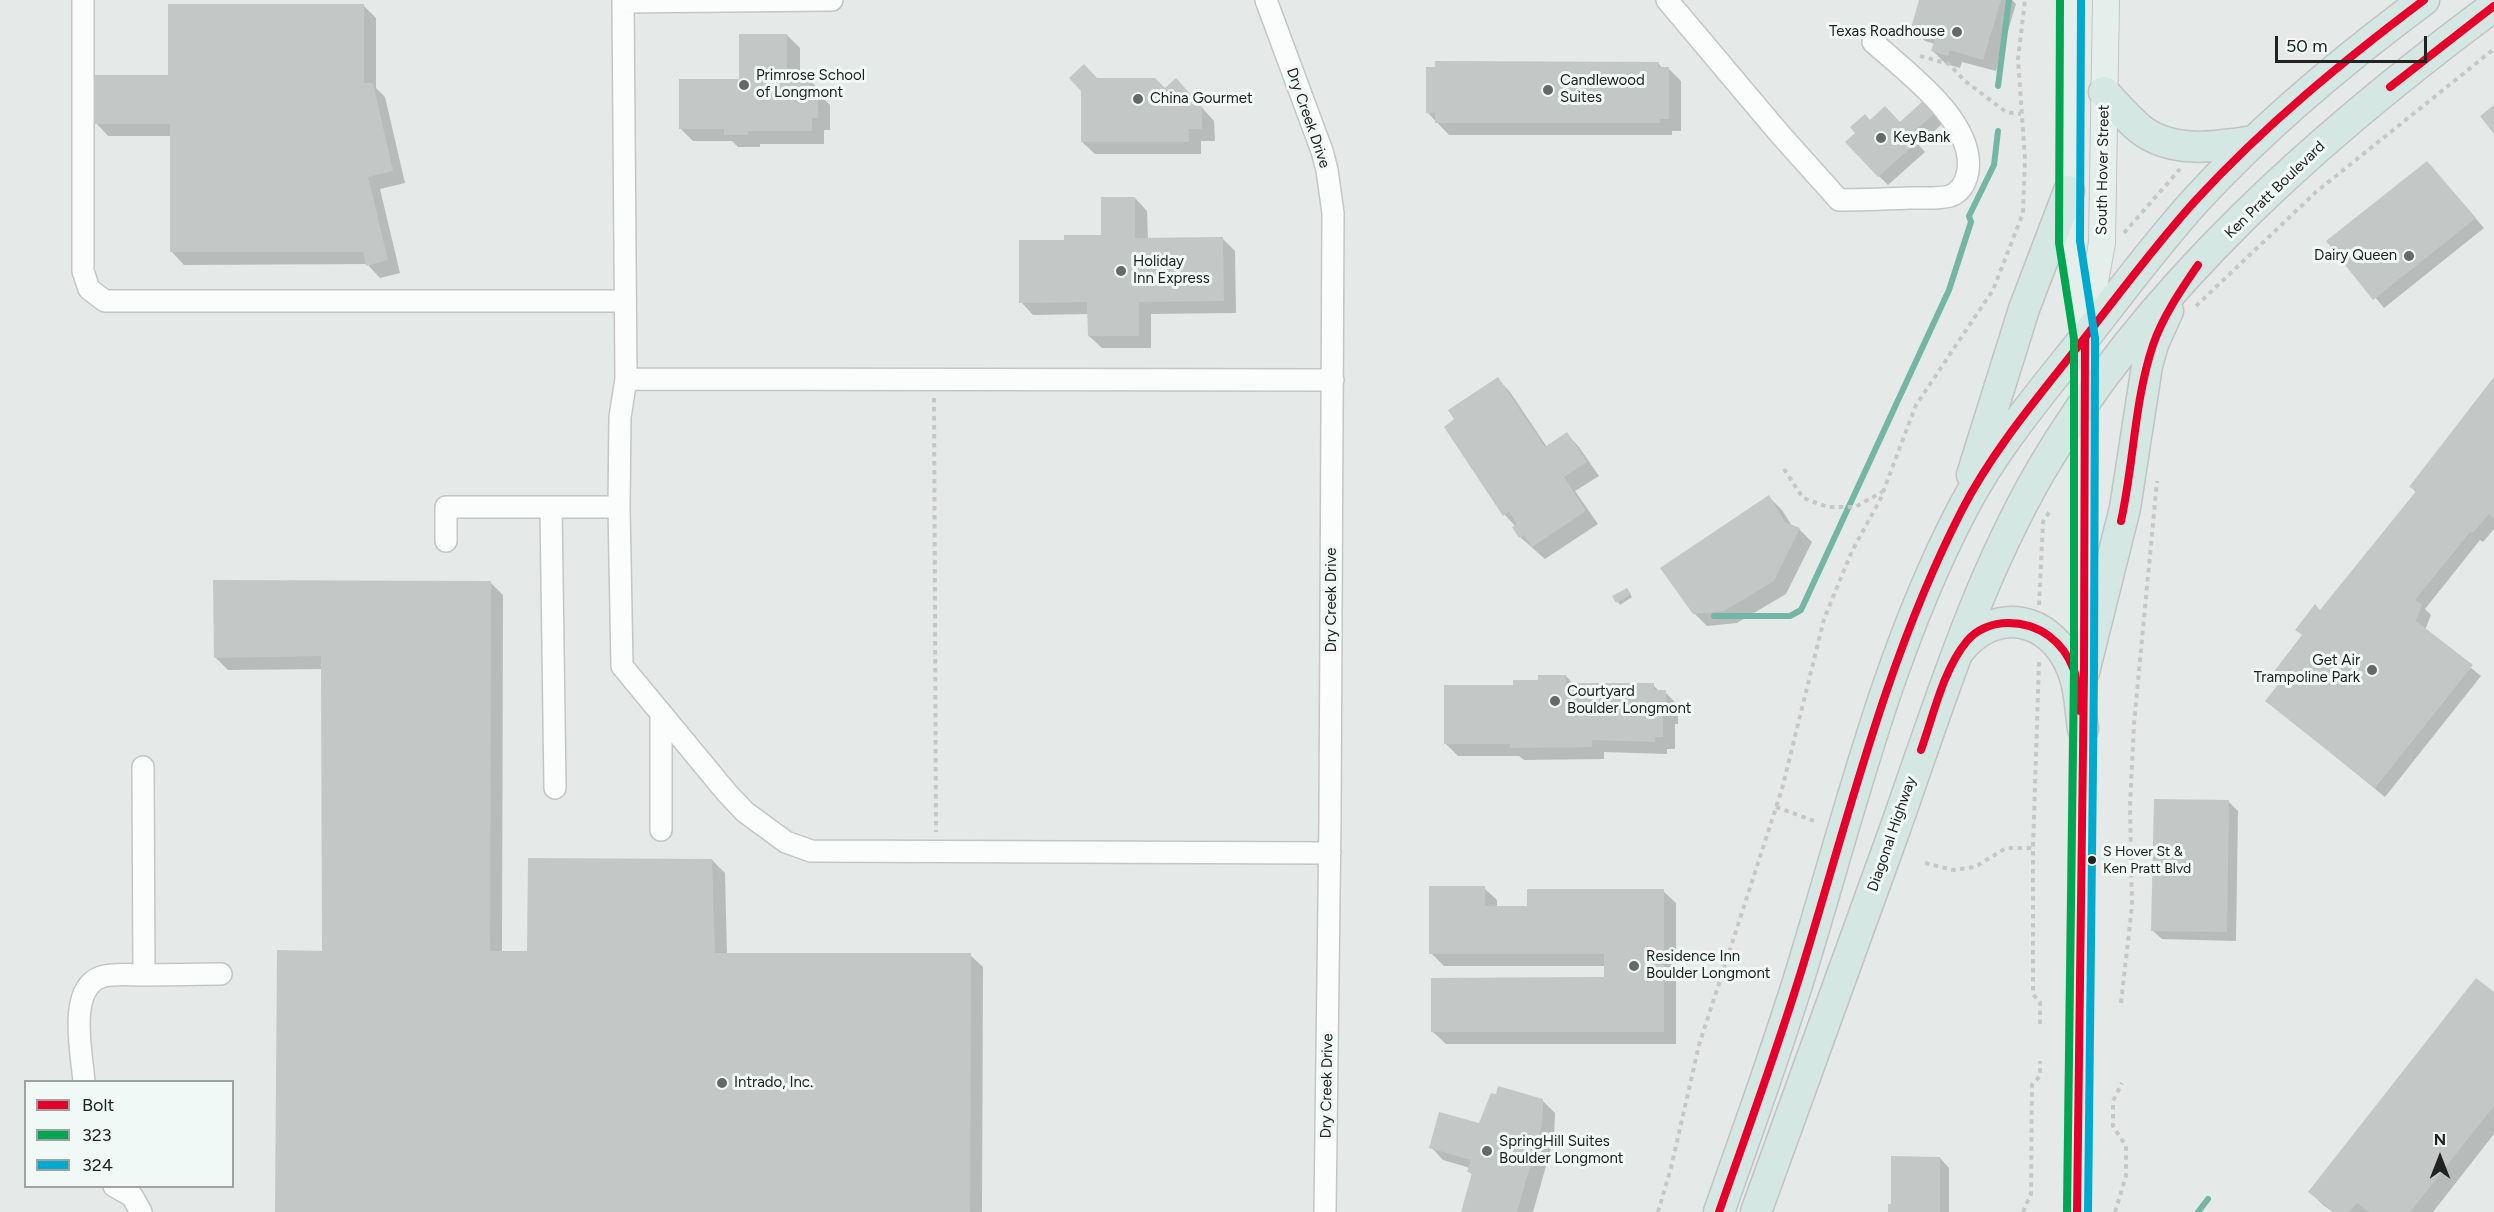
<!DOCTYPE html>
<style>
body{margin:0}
#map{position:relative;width:2494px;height:1212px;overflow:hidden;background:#e5eae8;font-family:Figtree,sans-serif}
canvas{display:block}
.legend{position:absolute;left:24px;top:1080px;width:210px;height:108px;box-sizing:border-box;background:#f0f9f6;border:2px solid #9da3a1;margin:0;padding:8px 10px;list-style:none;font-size:18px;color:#202322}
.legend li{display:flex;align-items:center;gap:12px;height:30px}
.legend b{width:30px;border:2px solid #9da3a1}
.north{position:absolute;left:2410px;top:1128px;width:60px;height:60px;-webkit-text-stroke:4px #f0f9f6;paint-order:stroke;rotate:0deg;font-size:16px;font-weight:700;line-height:24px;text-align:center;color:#202322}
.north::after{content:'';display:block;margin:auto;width:21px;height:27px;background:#202322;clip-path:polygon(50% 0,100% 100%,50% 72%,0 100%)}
.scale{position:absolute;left:2275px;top:36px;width:152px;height:27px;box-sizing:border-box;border:3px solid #202322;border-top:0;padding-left:8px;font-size:18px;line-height:21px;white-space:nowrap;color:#202322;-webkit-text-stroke:4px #f0f9f6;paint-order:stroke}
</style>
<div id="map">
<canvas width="2494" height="1212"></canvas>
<ul class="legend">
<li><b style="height:8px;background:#e4002b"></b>Bolt</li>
<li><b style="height:8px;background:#00a651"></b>323</li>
<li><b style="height:8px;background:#00a9ce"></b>324</li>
</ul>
<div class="north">N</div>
<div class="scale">50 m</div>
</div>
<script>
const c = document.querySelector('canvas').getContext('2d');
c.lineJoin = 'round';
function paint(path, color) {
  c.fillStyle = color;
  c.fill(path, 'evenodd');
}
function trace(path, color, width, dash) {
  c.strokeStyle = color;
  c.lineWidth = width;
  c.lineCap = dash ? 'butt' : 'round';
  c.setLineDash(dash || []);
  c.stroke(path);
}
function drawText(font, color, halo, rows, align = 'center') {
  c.font = font + ' Figtree,sans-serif';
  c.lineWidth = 6;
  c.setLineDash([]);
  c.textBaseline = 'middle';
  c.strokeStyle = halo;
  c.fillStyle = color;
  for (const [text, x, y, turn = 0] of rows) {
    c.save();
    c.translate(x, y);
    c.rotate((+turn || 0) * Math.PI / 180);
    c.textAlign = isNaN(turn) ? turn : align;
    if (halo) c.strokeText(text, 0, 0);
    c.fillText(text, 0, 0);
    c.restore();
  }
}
paint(new Path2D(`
 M1921,0H2012L2016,4L1996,71L1962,62L1960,68L1946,64L1933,51L1935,44L1925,41L1913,28Z
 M363,5L376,18V88L385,97L405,183L380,189L400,273L380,278L367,264L184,265L172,252L171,136H108L96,123L170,77Z
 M787,35L800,48V80H809L822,92V97L830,105V130H824V144H760V147H738L732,141H693L680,128L740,80Z
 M1658,63L1663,69H1669L1681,81V131H1672V135H1449L1428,113Z
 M1166,90L1189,93L1214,121L1215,141H1201V154H1095L1082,142Z
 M1932,112L1942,124L1919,145L1925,152L1888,185L1879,176L1870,121L1900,123Z
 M2436,173L2484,228L2384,308L2329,241Z
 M1135,198L1147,211L1148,239L1222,238L1235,251L1236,313L1151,314V348H1102L1089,336V314L1033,315L1021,302L1065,241L1103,237Z
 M1498,379L1510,392L1547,447L1567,434L1579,447L1599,476L1575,491L1598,524L1545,559L1520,537L1514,528L1516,527L1505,515L1446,427Z
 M2494,380V529L2483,542L2480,540L2425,609L2431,615L2425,630L2481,676L2385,797L2267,701L2282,682L2320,612L2417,493L2411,487Z
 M1769,497L1782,510L1792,526L1799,529L1812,542L1786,594L1737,623L1707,626L1694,613Z
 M490,582L503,595L502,953H528L712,860L725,873L727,955H970L983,967L982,1212H276L323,952V669L228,670L215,657Z
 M1629,592L1632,597L1620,605L1614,597Z
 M1566,676L1574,685H1653L1660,692H1665L1678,705V724H1675V749H1667V754L1604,752V759L1524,760L1519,756H1458L1445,743L1514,686Z
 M2228,801L2238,811L2236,941L2162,939L2152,930Z
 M1484,888L1497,900V908H1528L1663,891L1676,903V1044H1446L1433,1032L1605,979V966H1444L1431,953Z
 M2494,994V1134L2433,1212H2333L2323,1205L2310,1192Z
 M1542,1100L1555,1113L1554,1138L1533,1212H1463L1473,1175L1469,1172L1470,1168L1443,1160L1431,1147Z
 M1940,1158L1949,1168V1212H1889Z`), '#0003');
trace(new Path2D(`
 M1998,86L2009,0
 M1714,616H1790L1801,610L1949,290L1971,222L1969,216L1994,165L1998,131
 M2198,1212L2208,1199`), '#74b6a3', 6);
paint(new Path2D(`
 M1919,0H2001L1983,60L1950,50L1948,56L1931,51L1936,36L1911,28Z
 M168,4H364V83H373L393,171L368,177L388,260L366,266L363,252H170V124H94V75H168Z
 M739,34H787V78H810V91H818V118H812V131H748V135H724V129H679V79H739Z
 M1435,61L1659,62L1658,67H1669V119H1660V123H1435V113H1426V67H1435Z
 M1084,64L1097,78H1155L1165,88L1176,78L1202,107V129H1189V142H1081V91L1069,78Z
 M1923,101L1934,114L1910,135L1917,142L1878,177L1845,142L1855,133L1850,127L1865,114L1870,120L1885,106L1900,122Z
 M2494,105V134L2480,116Z
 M2427,161L2476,218L2373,300L2326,241Z
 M1101,197H1135V238L1223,237L1224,301L1139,302V336H1088L1087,302L1019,303V240H1064V235H1101Z
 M1498,377L1545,447L1567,432L1587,462L1564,477L1586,511L1532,547L1524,535L1519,538L1512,527L1517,524L1509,512L1503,516L1444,427L1454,419L1448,410Z
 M2494,377V519L2489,514L2473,533L2470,532L2415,600L2422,604L2416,621L2473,665L2375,788L2265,701L2280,682L2272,674L2302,635L2295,630L2315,604L2320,610L2417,490L2409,487Z
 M1769,495L1785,522L1800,528L1774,581L1724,611L1693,614L1660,568Z
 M213,580L491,581L490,951H527L528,858L712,859L715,953H971L970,1212H275L277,950L322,951L321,656L214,658Z
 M1627,588L1631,594L1616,603L1612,596Z
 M1538,675H1566V683H1654V690H1666V712H1663V737H1655V742L1592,740V747L1510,748V744H1444V685H1513V680H1538Z
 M2154,799L2229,800L2227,932L2151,931Z
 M1429,886H1485V906H1527V889H1664V1032H1431V978L1604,977V954H1429Z
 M2476,978L2494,992V1106L2410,1212H2369L2357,1203L2349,1212H2334L2308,1192Z
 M1498,1086L1543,1099L1542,1125L1517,1212H1461L1472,1173L1467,1172L1471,1160L1429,1148L1439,1112L1479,1123L1491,1093L1496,1094Z
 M1891,1156L1940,1157V1212H1888V1204H1891Z`), '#c3c7c5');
const minor = new Path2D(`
 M83,0V271L89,289L105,301H625
 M623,0L626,379L620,417L619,507L622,666L727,793L745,812L786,842L811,851L1330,853
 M1266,0L1322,151L1327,170L1333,213L1330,819L1325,1212
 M1667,0L1779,133L1839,200C1864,200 1888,199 1913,198C1925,198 1939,199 1950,196C1961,192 1966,182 1968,171C1975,121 1906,72 1873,42
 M623,2L832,0
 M626,379L1333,380
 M551,507L555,788
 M446,541V507H619
 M661,713V830
 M143,767L144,975L221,974
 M84,1082C82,1054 67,989 101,977C114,973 130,975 144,975
 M114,1186L132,1196L141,1212`);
const major = new Path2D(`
 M2071,0L2069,242L2085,338L2084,646
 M2088,320L2102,243L2106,0
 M2077,1212L2083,710`);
const highway = new Path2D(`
 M2104,92C2116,105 2127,118 2140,129C2172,154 2217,147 2253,141
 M1972,475L2024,309L2069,191
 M1959,651C1995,605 2051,616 2072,669C2080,686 2080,710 2083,729
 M2084,672L2125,508L2147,366L2153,344L2168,311
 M1719,1212C1749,1126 1781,1040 1807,952C1852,803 1890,648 1962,510C1994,448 2040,394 2083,340C2120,293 2156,244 2196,200C2265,125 2343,60 2424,0
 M1756,1212C1802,1084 1849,957 1895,829C1938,708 1975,585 2040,472C2148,286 2323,133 2494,6`);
trace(minor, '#c2c6c5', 24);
trace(major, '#c0c3c2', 28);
trace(highway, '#c0c3c2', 33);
trace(new Path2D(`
 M1920,56L1949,64L1965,81L2006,112L2021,114
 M2124,233L2180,169
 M2196,306L2316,192L2494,49
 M934,398L936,832
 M1784,469L1803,498L1828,507H1855L1882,492
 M2039,605L2043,522L2051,509
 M2039,662L2033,848V994L2040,1003V1025
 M1776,807L1817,822
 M1925,863L1953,870L1975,867L2006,848H2033
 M2121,1003L2132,906L2130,807L2134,724L2157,481
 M1658,1212L1671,1168L1699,1045L1782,789L1824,619L1852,551L1880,500L1916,405L1993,290L2023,213L2025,159L2018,59L2025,0
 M2023,1212L2031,1194L2032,1085L2040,1076V1061
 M2115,1212L2126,1176V1146L2113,1126V1101L2122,1083`), '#c6c8c6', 4, [4.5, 4.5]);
trace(minor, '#fbfcfc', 21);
trace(major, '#e4efec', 26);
trace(highway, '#d4e7e2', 30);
trace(new Path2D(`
 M2390,87L2494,6
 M2121,521C2134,463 2134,402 2153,345C2163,316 2181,290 2198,265
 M1921,750C1934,714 1943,670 1967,641C1977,629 1993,623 2008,623C2039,623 2063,641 2074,670C2078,682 2078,698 2080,711
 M1719,1212C1749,1126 1781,1040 1807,952C1852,803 1890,650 1962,510C1994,448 2040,395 2083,340C2120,293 2156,244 2196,200C2265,125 2343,61 2424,0
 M2077,1212L2084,672L2085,338`), '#e4002b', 8);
trace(new Path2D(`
 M2060,0L2059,243L2074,339V672L2067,1212`), '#00a651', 8);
trace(new Path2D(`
 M2081,0L2080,241L2095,338L2094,672L2088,1212`), '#00a9ce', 8);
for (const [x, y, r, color] of [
 [1957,32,6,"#656967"],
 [744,85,6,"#656967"],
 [1548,90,6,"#656967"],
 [1138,99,6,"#656967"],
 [1881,138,6,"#656967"],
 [2409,256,6,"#656967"],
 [1121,271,6,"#656967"],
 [2372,670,6,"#656967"],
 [1555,701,6,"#656967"],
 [2092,860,5,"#202322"],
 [1634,966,6,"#656967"],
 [722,1083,6,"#656967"],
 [1487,1151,6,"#656967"]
]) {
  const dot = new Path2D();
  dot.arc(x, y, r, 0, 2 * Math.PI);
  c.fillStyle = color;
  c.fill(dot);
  trace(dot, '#f0f9f6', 2);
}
drawText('14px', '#202322', '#f0f9f6', [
 ["S Hover St &",2103,852],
 ["Ken Pratt Blvd",2103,869]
], 'left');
drawText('15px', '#202322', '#f0f9f6', [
 ["Texas Roadhouse",1945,32,"right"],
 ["Primrose School",756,76],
 ["of Longmont",756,93],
 ["Candlewood",1560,81],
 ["Suites",1560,98],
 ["China Gourmet",1150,99],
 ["KeyBank",1893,138],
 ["Dairy Queen",2397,256,"right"],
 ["Holiday",1133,262],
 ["Inn Express",1133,279],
 ["Get Air",2360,661,"right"],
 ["Trampoline Park",2360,678,"right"],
 ["Courtyard",1567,692],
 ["Boulder Longmont",1567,709],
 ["Residence Inn",1646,957],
 ["Boulder Longmont",1646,974],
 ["Intrado, Inc.",734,1083],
 ["SpringHill Suites",1499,1142],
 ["Boulder Longmont",1499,1159]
], 'left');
drawText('15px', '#202322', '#f0f9f6', [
 ["Dry Creek Drive",1308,118,71],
 ["South Hover Street",2103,170,-89],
 ["Ken Pratt Boulevard",2275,190,-44],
 ["Dry Creek Drive",1332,600,-90],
 ["Diagonal Highway",1892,834,-71],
 ["Dry Creek Drive",1327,1086,-89]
]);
</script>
